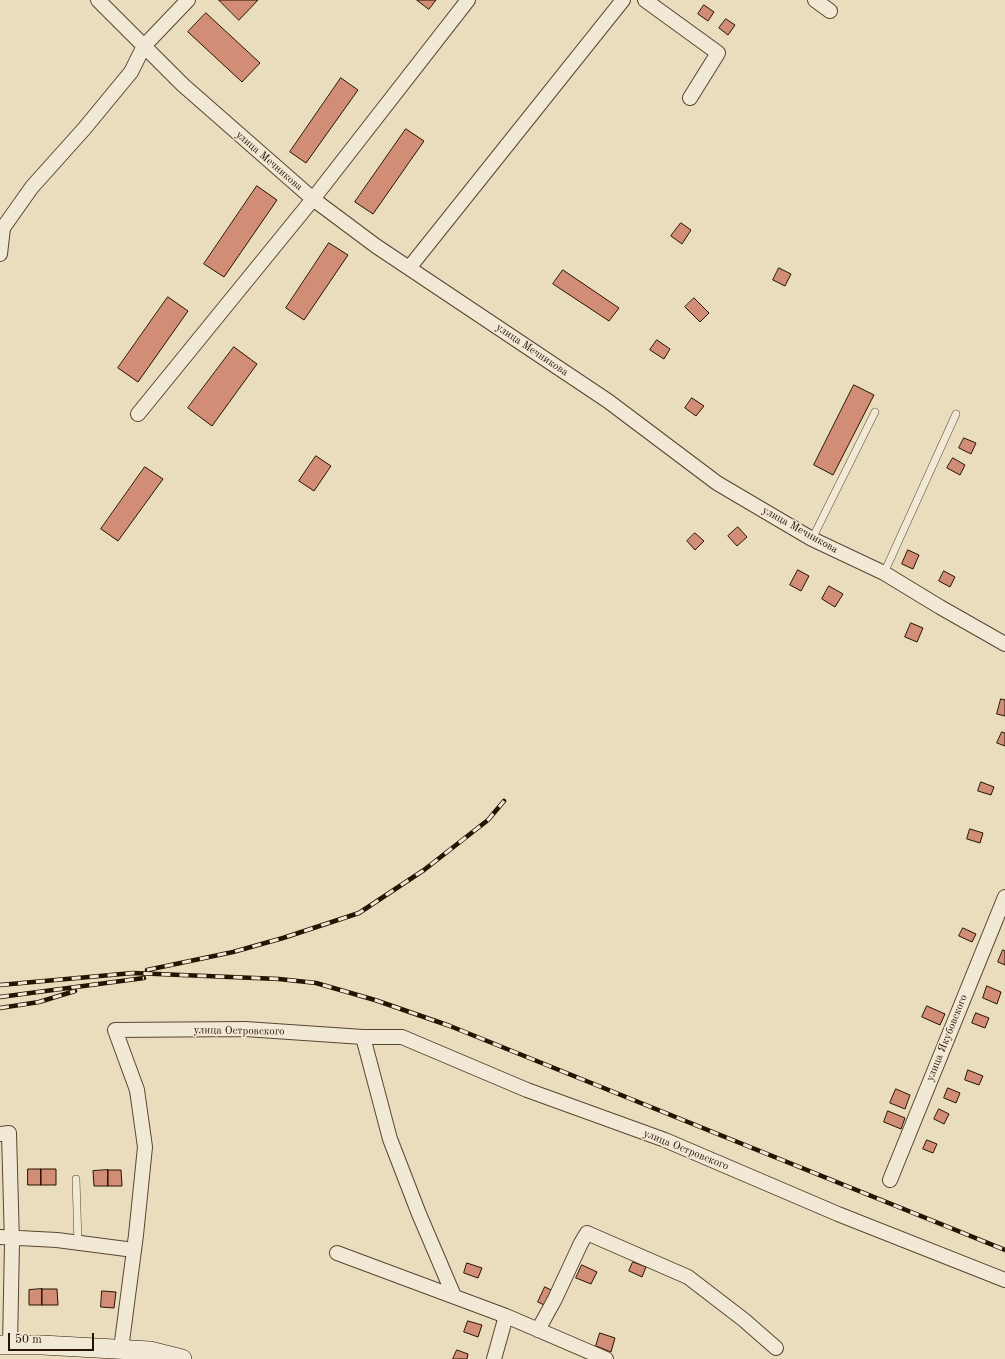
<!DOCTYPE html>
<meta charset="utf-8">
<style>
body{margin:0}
#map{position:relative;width:1005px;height:1359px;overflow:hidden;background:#e9ddbe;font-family:"Old Standard TT",serif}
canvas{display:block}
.scale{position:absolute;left:8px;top:1333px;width:86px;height:18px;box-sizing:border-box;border:2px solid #281200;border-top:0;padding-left:5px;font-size:12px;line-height:14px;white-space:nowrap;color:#281200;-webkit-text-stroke:3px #f1e9d5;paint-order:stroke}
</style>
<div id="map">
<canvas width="1005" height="1359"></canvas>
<div class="scale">50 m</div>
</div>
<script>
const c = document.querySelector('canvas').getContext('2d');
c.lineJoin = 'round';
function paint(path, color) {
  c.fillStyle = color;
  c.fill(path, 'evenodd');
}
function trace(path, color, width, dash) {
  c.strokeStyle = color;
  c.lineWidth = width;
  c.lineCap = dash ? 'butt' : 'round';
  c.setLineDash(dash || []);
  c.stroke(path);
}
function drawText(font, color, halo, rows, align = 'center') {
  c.font = font + ' "Old Standard TT",serif';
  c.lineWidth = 3;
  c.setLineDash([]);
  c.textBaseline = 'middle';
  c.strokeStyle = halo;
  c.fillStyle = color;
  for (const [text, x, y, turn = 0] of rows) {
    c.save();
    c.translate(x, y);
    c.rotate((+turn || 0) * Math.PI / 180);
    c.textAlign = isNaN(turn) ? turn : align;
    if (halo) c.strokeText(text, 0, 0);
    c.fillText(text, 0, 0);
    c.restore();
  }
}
const building = new Path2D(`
 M219,0H258L239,20Z
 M417,0H436L429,9Z
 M704,5L714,12L708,21L698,14Z
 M206,13L260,63L242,82L188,32Z
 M726,19L735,25L728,35L719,28Z
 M341,78L358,90L306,163L290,152Z
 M406,129L424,141L373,214L355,202Z
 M257,186L277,200L224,277L204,264Z
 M681,223L691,230L682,244L671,236Z
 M329,243L348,255L304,320L286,308Z
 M779,268L791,274L785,286L773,280Z
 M563,270L619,308L609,321L553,284Z
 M168,297L188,311L138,382L118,368Z
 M694,298L709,313L700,322L685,307Z
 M657,340L670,349L664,359L650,350Z
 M234,347L257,364L212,426L188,408Z
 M854,385L874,395L833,475L814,465Z
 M692,398L704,406L696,416L685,408Z
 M964,438L976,443L971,454L959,448Z
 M316,456L331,466L314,491L299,481Z
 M953,458L965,465L960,475L947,468Z
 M145,467L163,479L118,541L101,529Z
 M738,527L747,537L737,546L728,536Z
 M695,533L704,541L695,550L687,541Z
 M908,550L919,555L913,569L902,564Z
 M798,570L809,576L801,591L790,585Z
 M944,571L955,577L950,587L939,581Z
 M829,586L843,594L835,607L822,599Z
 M911,623L923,628L917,642L905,637Z
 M1001,699L1005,700V716L997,714Z
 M1002,732L1005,733V746L997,743Z
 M981,782L994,787L991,795L978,791Z
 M970,829L983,833L980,843L967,839Z
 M963,928L976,934L972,942L959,936Z
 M1003,950L1005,951V965L998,962Z
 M987,986L1001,992L997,1004L983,998Z
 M927,1006L945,1014L940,1025L922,1017Z
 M976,1013L989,1018L985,1028L972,1023Z
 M968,1070L983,1076L979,1085L965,1080Z
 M948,1088L960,1093L956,1103L944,1098Z
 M896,1089L910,1095L905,1109L890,1103Z
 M939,1109L949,1114L944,1124L934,1119Z
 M888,1111L905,1118L901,1129L884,1122Z
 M927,1140L937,1144L933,1153L923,1149Z
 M28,1169H41V1185H28Z
 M41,1169H56V1185H41Z
 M108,1170H121L122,1186H108Z
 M108,1170V1186H94L93,1171Z
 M633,1262L646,1267L642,1277L629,1271Z
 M467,1263L482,1268L478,1278L464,1273Z
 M582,1265L597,1272L591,1284L576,1278Z
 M545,1287L553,1291L546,1306L538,1302Z
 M42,1289H57L58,1305H42Z
 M42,1289V1305H29V1290Z
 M102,1291L116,1292L114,1308L101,1307Z
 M468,1321L482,1325L478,1337L464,1332Z
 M600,1333L615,1338L611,1352L596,1346Z
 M457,1350L468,1354L467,1359H453Z`);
paint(building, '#d18d75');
trace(building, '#281200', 1);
const lane = new Path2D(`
 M812,539L875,412
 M884,573L956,414
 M76,1179L78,1243`);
const street = new Path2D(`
 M98,0L183,85L313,199L376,246L608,401L717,483L812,539L884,573L940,607L1005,644
 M645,0L718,53L690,98
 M815,0L830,11
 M0,254L3,228L32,187L84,129L131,72L144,46L188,0
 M409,268L623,0
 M138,414L313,199L468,0
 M363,1037L390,1139L419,1214L454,1296
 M0,1134L9,1133L12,1243L10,1345
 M890,1180L1005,897
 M0,1237L57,1240L134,1250
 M337,1253L506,1316L606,1359
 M538,1330L555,1299L581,1243L587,1233L688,1277L744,1320L776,1348
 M121,1349L136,1235L145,1147L137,1090L115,1030L245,1029L363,1037H402L527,1090L665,1140L838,1214L1005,1280
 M494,1359L506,1316`);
const secondary = new Path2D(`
 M0,1345H42L150,1351L182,1359`);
trace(lane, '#584530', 8);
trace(street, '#584530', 16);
trace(secondary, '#281200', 20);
trace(lane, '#f1e9d5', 7);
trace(street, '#f1e9d5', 14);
trace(secondary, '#f1e9d5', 19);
const rail = new Path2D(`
 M147,970L233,952L283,938L359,913L424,870L488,820L504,801
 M0,985L133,973L279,979L316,983L375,1000L450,1026L1005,1250
 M0,997L144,978
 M0,1008L39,1002L75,991`);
trace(rail, '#281200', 4.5);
trace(rail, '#f1e9d5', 3, [9]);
drawText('11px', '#281200', '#f1e9d5', [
 ["улица Мечникова",269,161,41],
 ["улица Мечникова",532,350,34],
 ["улица Мечникова",800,530,29],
 ["улица Островского",239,1031,1],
 ["улица Якубовского",947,1038,-68],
 ["улица Островского",686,1150,22]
]);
</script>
